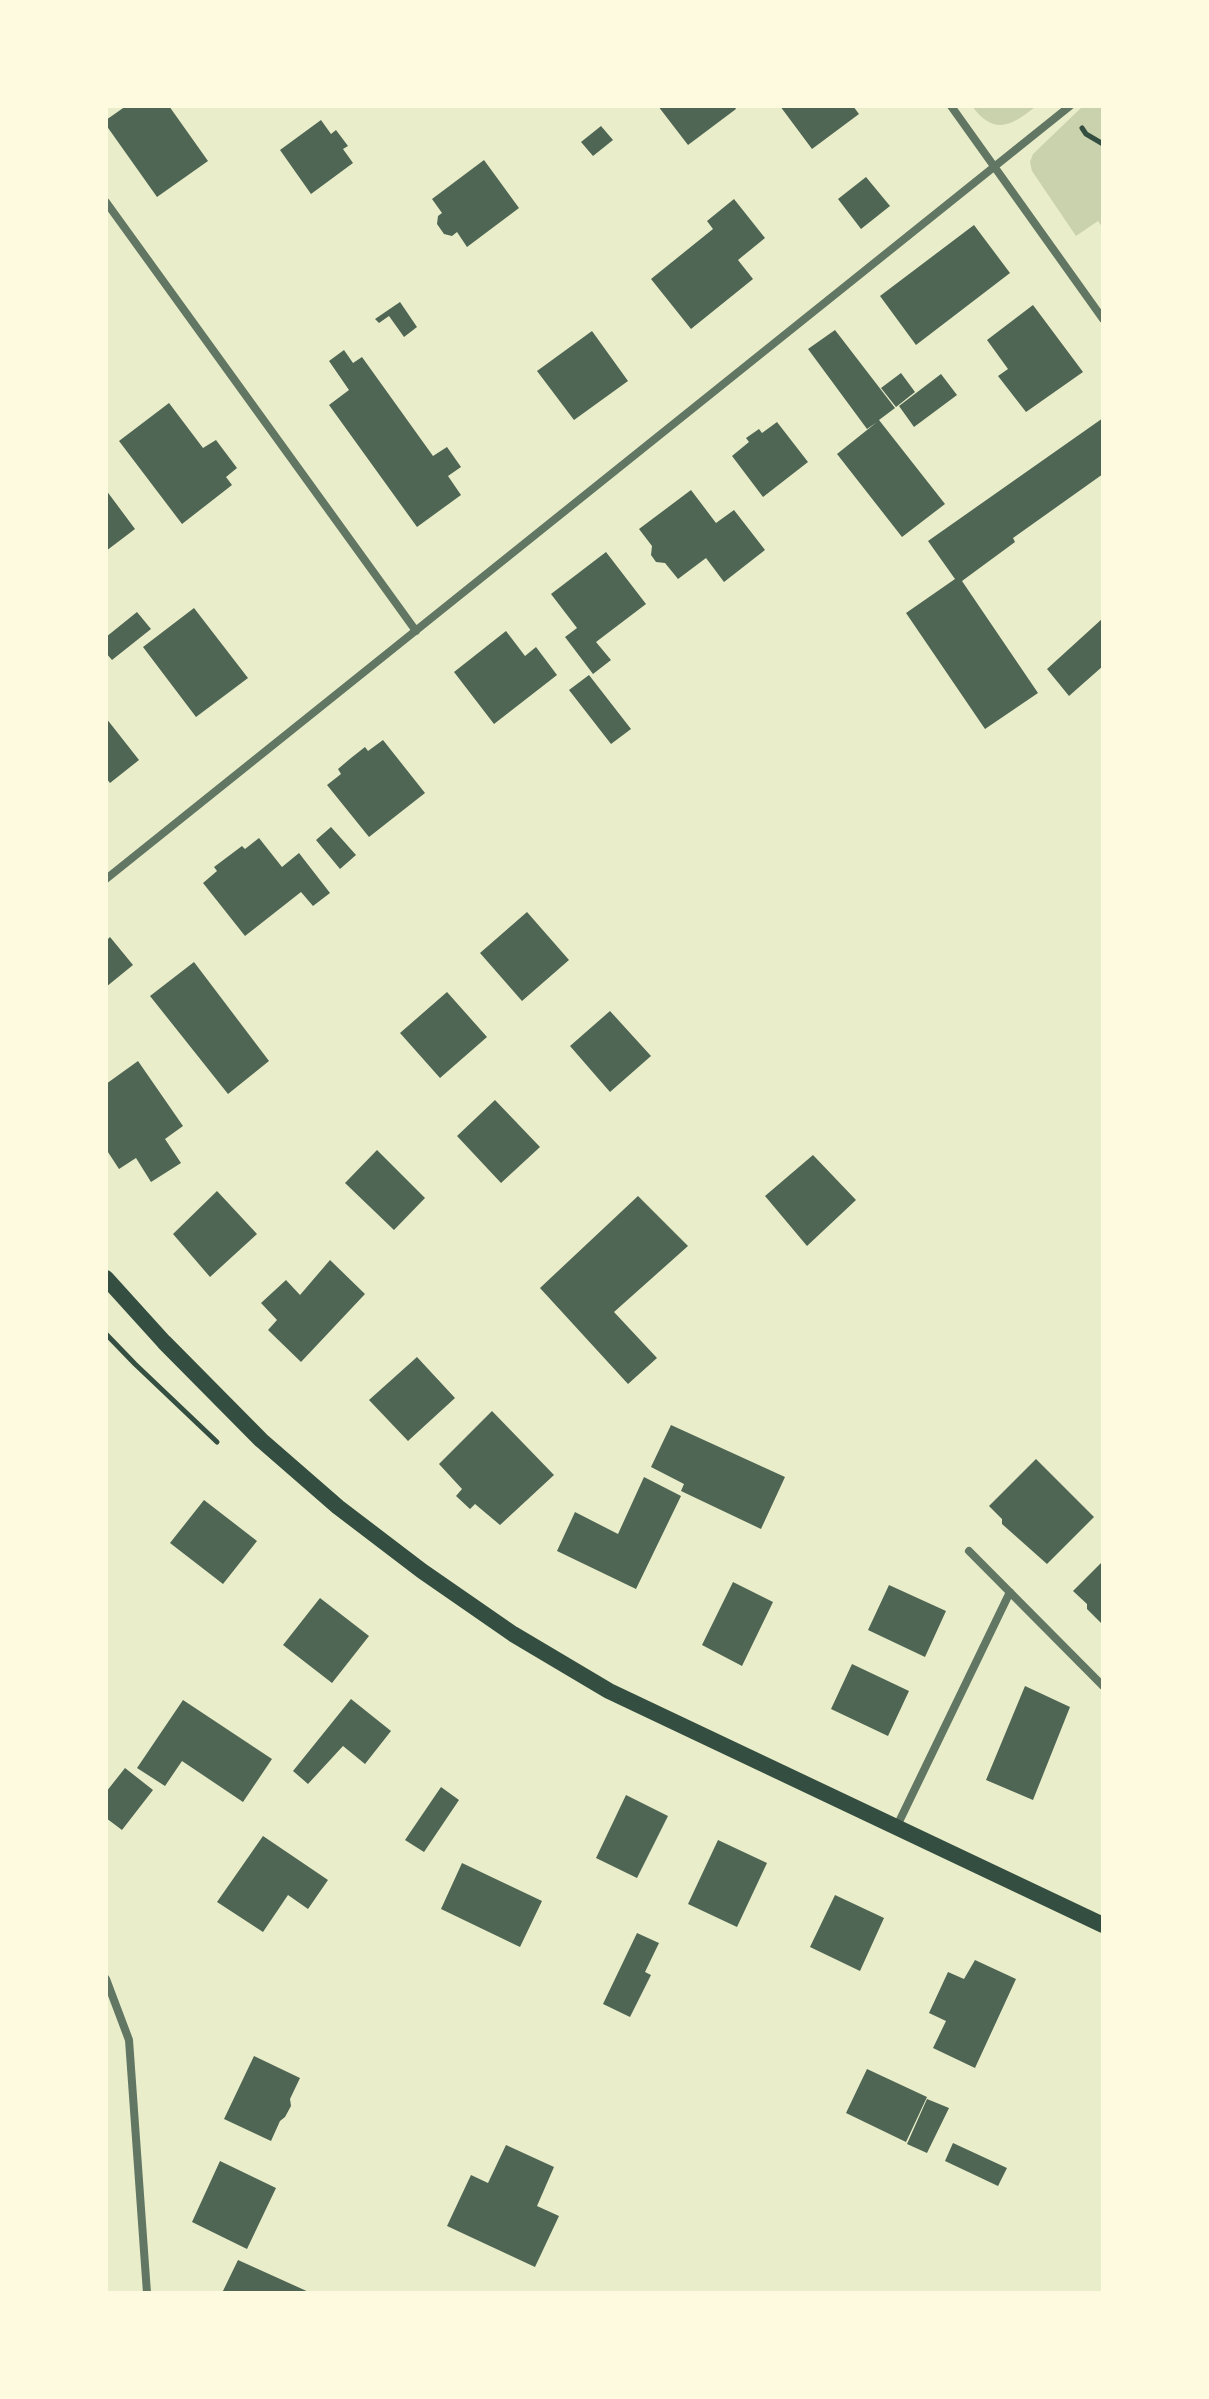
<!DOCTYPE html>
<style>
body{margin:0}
#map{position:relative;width:1209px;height:2399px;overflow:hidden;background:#e9edc9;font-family:"Playfair Display",serif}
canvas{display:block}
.frame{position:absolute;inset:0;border:108px solid #fefae0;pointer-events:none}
</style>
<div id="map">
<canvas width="1209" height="2399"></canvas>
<div class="frame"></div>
</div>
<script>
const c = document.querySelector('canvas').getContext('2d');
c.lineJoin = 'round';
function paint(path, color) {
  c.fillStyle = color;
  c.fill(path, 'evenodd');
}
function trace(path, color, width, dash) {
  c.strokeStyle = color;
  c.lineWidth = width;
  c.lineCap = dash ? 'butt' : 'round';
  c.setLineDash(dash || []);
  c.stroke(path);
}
paint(new Path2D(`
 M972,106H1036C1012,126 994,136 972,106Z
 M1083,106H1103V228L1098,221L1076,236L1032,171L1030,162L1033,154Z`), '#cad2ad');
paint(new Path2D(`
 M126,106H169L208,161L157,197L106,125V120Z
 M658,106H734L736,109L688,145Z
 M780,106H853L859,114L812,149Z
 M321,120L331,134L336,130L348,146L343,149L353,163L311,194L280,150Z
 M601,126L613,140L593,156L581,142Z
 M484,160L519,208L467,247L457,232L452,236L444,234L437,224L438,216L442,213L432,199Z
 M866,177L890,206L861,229L838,199Z
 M734,199L765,238L738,260L753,279L691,329L651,279L713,229L707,221Z
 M974,225L1010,273L916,345L880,296Z
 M400,302L417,327L404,337L389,316L379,323L375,319Z
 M1033,305L1083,372L1026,412L998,376L1008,369L987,340Z
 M835,330L895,408L879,420L945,504L902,537L837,454L877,422L867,429L808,349Z
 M592,331L628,381L574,420L537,371Z
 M344,350L353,363L362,357L433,456L447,447L461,467L448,476L461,495L417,527L329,405L349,390L329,361Z
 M901,373L915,392L896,407L881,388Z
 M941,374L957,395L914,427L899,406Z
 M169,403L203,448L216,440L237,468L226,477L232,485L182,524L119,441Z
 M1103,418V474L1013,538L1015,542L962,581L1038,693L985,729L906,613L955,579L928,541Z
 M777,422L808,462L763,497L732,456L749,442L746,438L759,429L762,433Z
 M106,490L135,529L106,551Z
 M691,490L716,523L734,510L765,550L724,582L706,558L678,579L665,563L656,562L651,555L652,546L639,529Z
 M606,552L646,604L596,642L611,660L593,674L565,637L577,628L551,594Z
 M194,608L248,678L196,717L143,647Z
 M137,612L151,629L112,660L106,653V637Z
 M1103,618V666L1069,696L1047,669Z
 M506,631L525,656L536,647L557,675L494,724L454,672Z
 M589,675L631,729L611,744L569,690Z
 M106,718L139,760L110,783L106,778Z
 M383,740L425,793L369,837L327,785L341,774L338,769L351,758L365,747L368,751Z
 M331,827L356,855L340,869L316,840Z
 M259,838L282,867L299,853L330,893L313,906L301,892L245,936L203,883L217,871L214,867L242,846L245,849Z
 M527,912L569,960L522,1001L480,953Z
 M110,937L133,965L106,987V941Z
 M194,962L269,1061L228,1094L150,996Z
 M447,992L487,1037L440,1078L400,1033Z
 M610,1011L651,1056L610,1092L570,1046Z
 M138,1061L183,1126L165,1139L181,1163L151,1182L136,1158L119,1169L106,1149V1084Z
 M495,1100L540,1147L501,1183L457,1136Z
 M377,1150L425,1198L394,1230L345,1183Z
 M813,1155L856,1200L807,1246L765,1196Z
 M217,1191L257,1234L210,1277L173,1234Z
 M638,1196L688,1246L614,1312L657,1358L628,1384L540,1288Z
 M330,1260L365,1294L301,1362L268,1330L277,1320L261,1303L286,1280L300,1295Z
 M417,1357L455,1398L408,1441L369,1400Z
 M492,1411L554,1475L500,1525L475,1504L470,1509L456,1496L462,1489L439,1464Z
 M671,1425L785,1477L761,1529L681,1491L684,1484L651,1467Z
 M1036,1459L1094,1517L1047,1564L1002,1524V1519L989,1506Z
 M644,1477L681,1496L636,1589L557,1551L575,1512L618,1534Z
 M204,1500L257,1541L223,1584L170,1543Z
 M1103,1561V1625L1087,1609V1604L1073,1591Z
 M733,1582L773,1602L742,1666L702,1645Z
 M889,1585L946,1611L925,1657L868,1630Z
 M320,1598L369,1636L332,1683L283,1645Z
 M852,1664L909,1691L888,1736L831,1709Z
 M1025,1686L1070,1707L1033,1800L986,1780Z
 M351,1699L391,1731L365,1764L343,1746L308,1784L293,1771Z
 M183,1700L272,1759L243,1802L182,1761L165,1786L137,1768Z
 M125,1768L153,1790L122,1830L106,1818V1792Z
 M441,1787L459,1800L424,1852L405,1840Z
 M626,1795L668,1816L637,1878L596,1858Z
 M263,1836L328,1880L308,1909L288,1895L263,1932L217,1902Z
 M718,1840L767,1863L737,1927L688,1904Z
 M462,1863L542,1901L520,1947L441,1909Z
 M835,1895L884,1918L860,1971L810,1947Z
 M637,1933L659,1943L645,1972L651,1975L630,2017L603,2004Z
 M975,1960L1016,1979L975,2068L933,2048L946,2021L929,2013L948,1972L964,1979Z
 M254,2056L300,2078L290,2099L291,2106L285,2117L280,2121L271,2141L224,2119Z
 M867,2069L927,2097L906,2142L846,2113Z
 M927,2099L949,2108L927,2153L907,2144Z
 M953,2143L1007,2168L998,2186L945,2161Z
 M506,2145L554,2167L537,2206L559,2216L535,2267L447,2226L471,2175L488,2183Z
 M220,2161L276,2188L247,2249L192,2222Z
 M238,2260L311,2293H222Z`), '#4f6655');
trace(new Path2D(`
 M1082,128L1086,134L1103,144
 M106,1334L135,1364L217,1442`), '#344e41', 5);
trace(new Path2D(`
 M951,106L1103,319
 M106,202L416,631
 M106,879L1070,106
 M969,1551L1103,1686
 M896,1828L1010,1592
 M106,1979L129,2040L147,2293`), '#617663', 8);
trace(new Path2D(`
 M106,1278L164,1342L261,1440L338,1507L422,1571L513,1634L609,1691L1103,1925`), '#344e41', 16);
</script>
